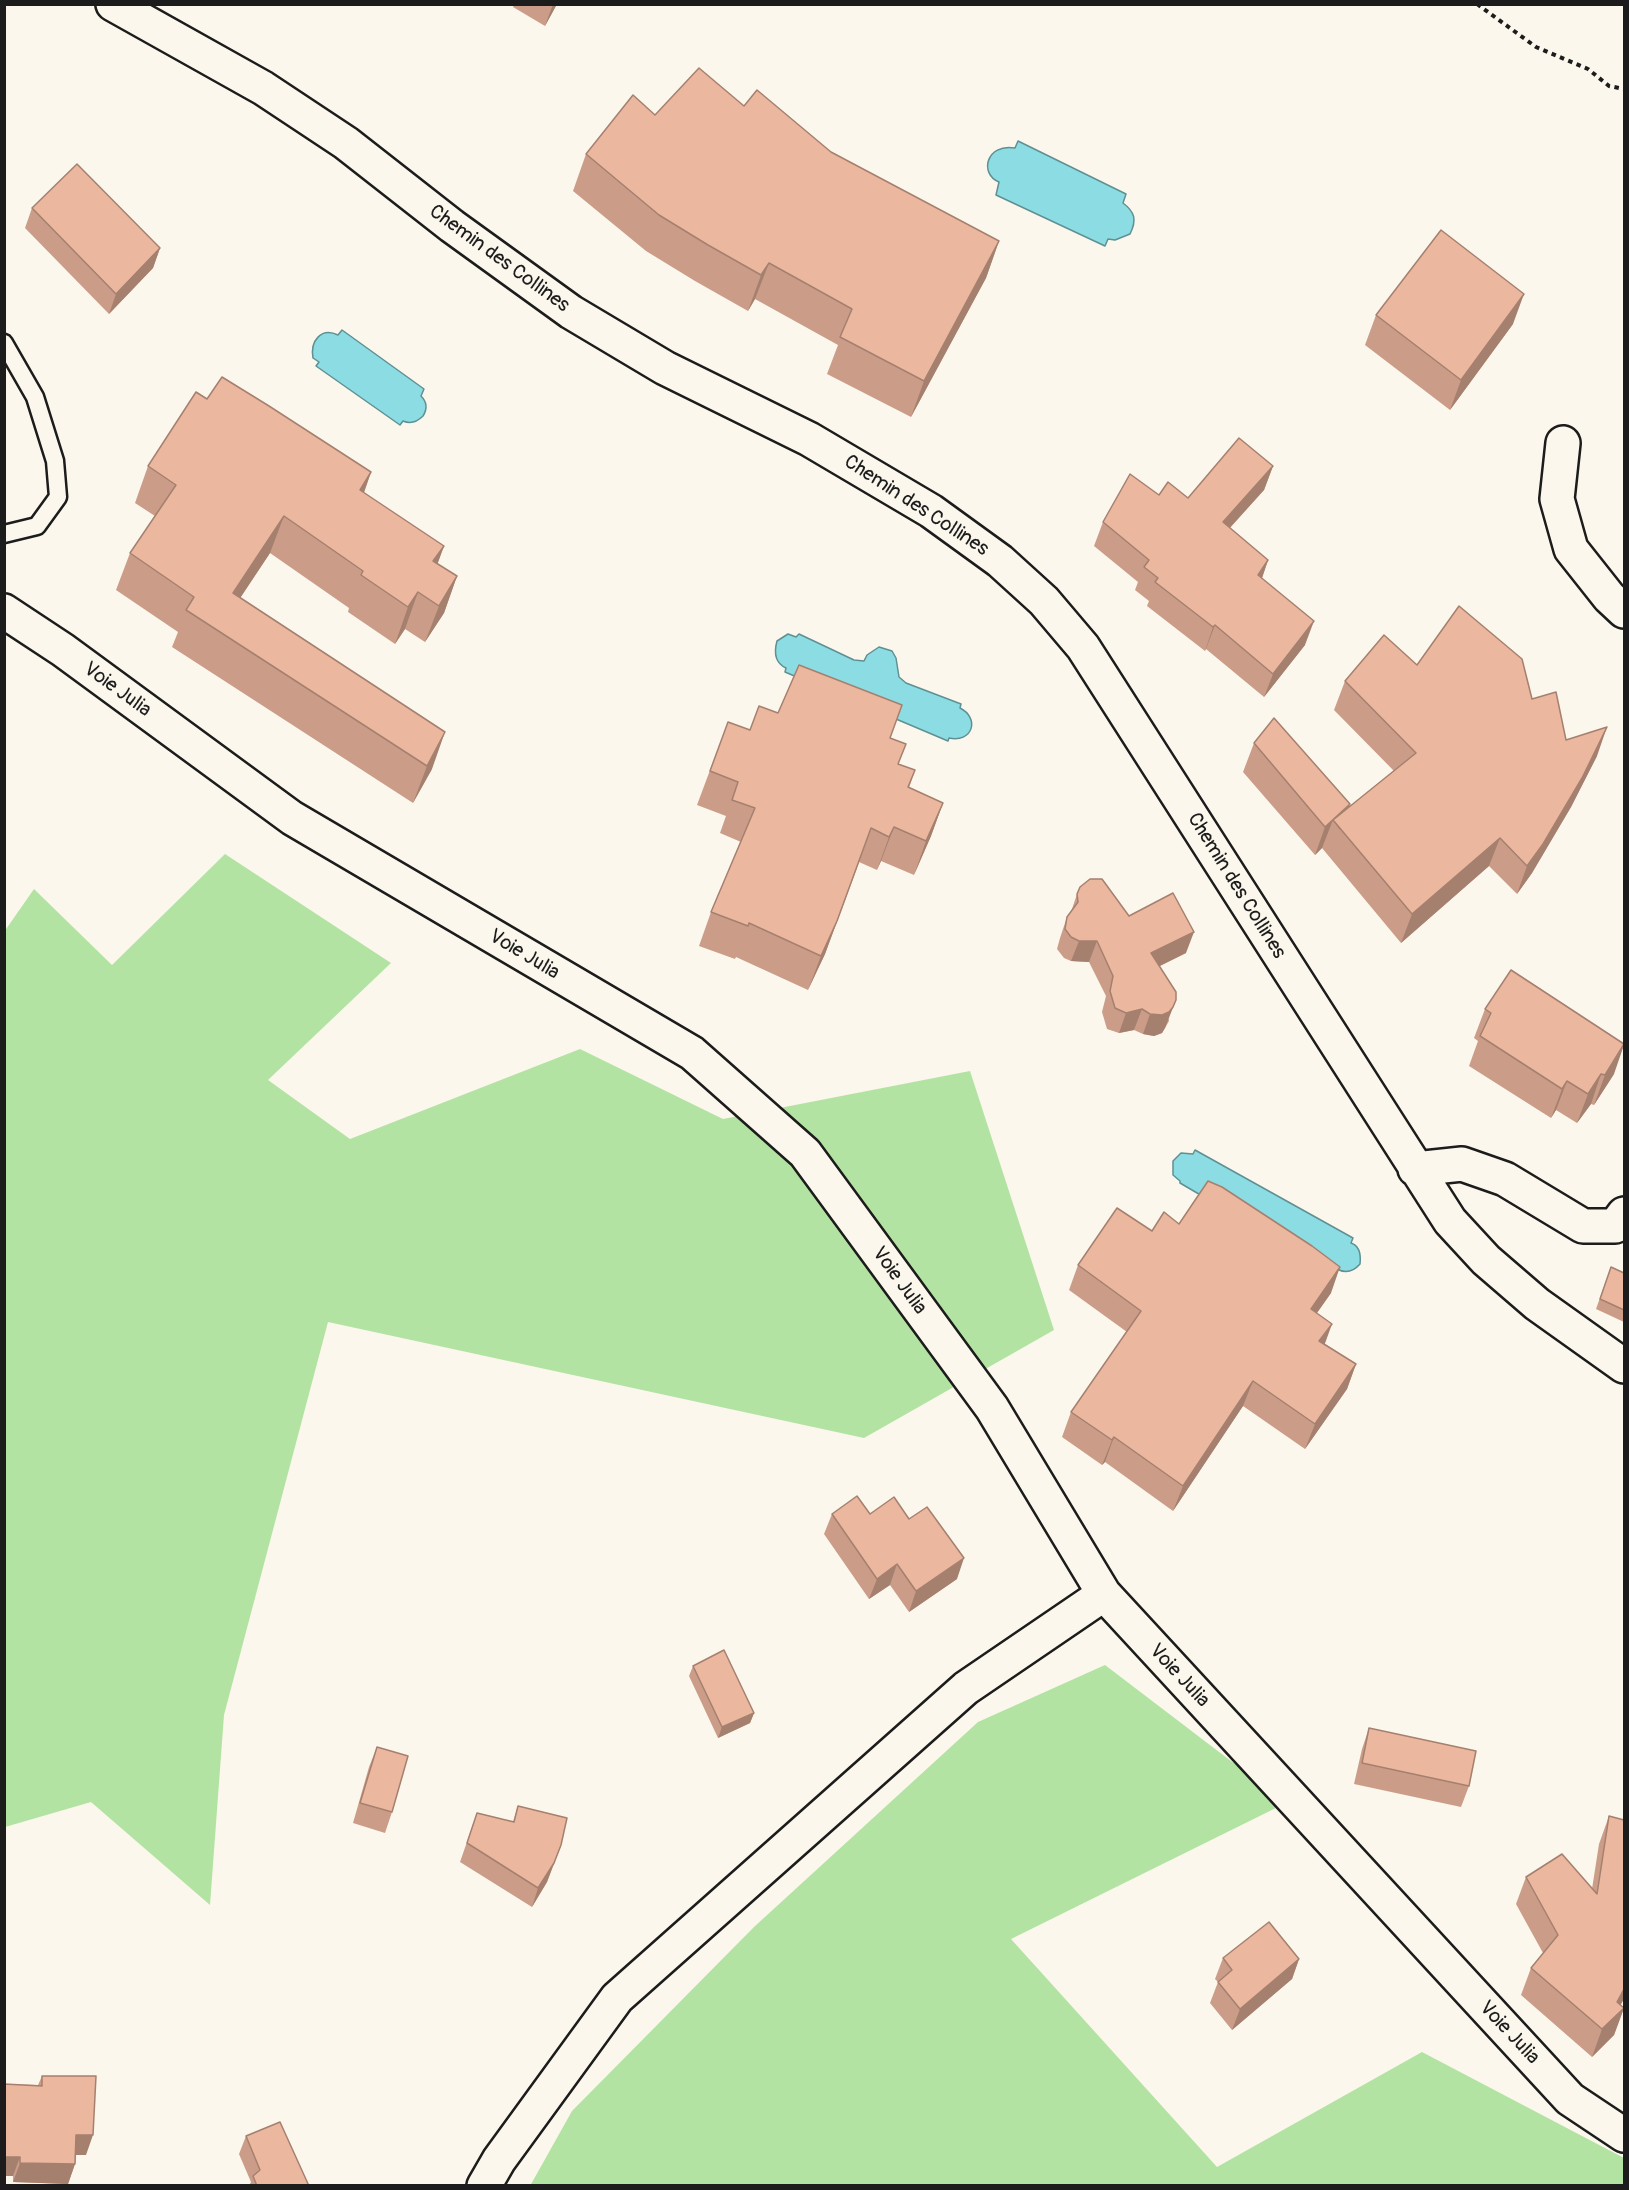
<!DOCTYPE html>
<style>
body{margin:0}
#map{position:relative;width:1629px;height:2190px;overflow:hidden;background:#fbf7ec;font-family:Pangolin,sans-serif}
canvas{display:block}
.frame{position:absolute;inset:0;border:6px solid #1c1c1c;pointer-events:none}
</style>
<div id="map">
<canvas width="1629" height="2190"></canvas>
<div class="frame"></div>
</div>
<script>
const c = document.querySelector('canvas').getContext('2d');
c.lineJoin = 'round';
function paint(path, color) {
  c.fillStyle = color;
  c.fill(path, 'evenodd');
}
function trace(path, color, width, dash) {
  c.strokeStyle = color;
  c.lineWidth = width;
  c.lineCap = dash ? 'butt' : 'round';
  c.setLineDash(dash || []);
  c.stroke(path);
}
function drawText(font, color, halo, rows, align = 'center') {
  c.font = font + ' Pangolin,sans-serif';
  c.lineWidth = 4.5;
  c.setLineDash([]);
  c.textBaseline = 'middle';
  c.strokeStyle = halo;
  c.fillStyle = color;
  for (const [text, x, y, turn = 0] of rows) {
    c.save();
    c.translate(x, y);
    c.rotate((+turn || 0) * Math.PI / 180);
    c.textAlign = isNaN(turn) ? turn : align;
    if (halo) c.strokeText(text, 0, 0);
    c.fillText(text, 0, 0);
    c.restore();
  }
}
paint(new Path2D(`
 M225,854L391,963L268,1080L350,1139L580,1049L723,1119L970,1071L1054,1330L864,1438L328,1322L224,1715L210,1905L91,1802L5,1827L4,932L34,889L112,965Z
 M1105,1665L1286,1803L1011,1939L1217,2167L1422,2052L1624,2158V2186H530L572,2111L754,1927L978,1722Z`), '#b3e3a2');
const water = new Path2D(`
 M1018,141L1126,194L1123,203C1135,212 1137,220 1130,234L1115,240L1108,239L1105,246L996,195L999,182C979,174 986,143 1015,148Z
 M342,330L424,389L421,396C427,402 428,408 423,416C417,422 410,424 403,421L400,425L316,366L319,362L313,358C310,341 321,327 338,335Z
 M788,634L796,637L799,634L854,660L864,661L867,655L879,647L892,651L896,658L899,677L906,683L961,704L960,708C980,718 973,743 949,738L948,741L785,672L786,668C775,663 774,652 777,641Z
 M1195,1150L1353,1238L1351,1243C1360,1246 1361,1255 1360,1264C1353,1272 1346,1274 1337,1269L1334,1273L1180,1183V1181L1173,1175V1161L1181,1153L1193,1154Z`);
paint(water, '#8cdde3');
trace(water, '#5f9093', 1.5);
const lane = new Path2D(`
 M4,343L35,397L55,461L58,497L37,526L4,534`);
const street = new Path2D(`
 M113,4L263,88L346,143L452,226L571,312L665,368L809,439L931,511L1000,561L1044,601L1083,647L1450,1221L1486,1260L1537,1304L1624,1366
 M1563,443L1557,499L1571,549L1609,597L1624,611
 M4,611L63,650L292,818L692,1053L805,1153L992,1408L1104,1594L1570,2099L1624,2135
 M1415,1169L1462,1164L1505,1179L1583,1226H1615L1624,1214
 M484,2186L499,2160L617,1998L966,1688L1104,1594`);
trace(lane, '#1c1c1c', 21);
trace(street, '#1c1c1c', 38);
trace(new Path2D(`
 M1477,4L1536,47L1588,69L1609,86L1624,89`), '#1c1c1c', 4, [4.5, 4.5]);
trace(lane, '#fbf7ec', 16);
trace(street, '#fbf7ec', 33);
paint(new Path2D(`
 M514,4H557L545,26L513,7Z
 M744,106L999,241L986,278L911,417L827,374L838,345L755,299L748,311L695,281L646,251L573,191L586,154L655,115Z
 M32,208L160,248L153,268L109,314L25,228Z
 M1376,315L1513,324L1450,410L1365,345Z
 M207,399L371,472L364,493L444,546L437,564L457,576L444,613L425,642L405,629L395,644L348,612L349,608L270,553L240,598L432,769L413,803L172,647L178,632L116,590L130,553L155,516L135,503L148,466Z
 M1273,466L1264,490L1230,528L1268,560L1262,578L1305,645L1264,697L1206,649L1205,651L1147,606L1149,601L1135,590L1138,582L1094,546L1103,522L1159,495L1188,498Z
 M1417,665L1532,699L1566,740L1597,756L1571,807L1532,873L1517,894L1489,866L1401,943L1322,848L1315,855L1243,772L1254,743L1350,804L1348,808L1394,771L1334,710L1345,681Z
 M778,713L891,738L898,764L915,770L909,788L943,803L931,836L914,875L881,861L877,870L859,862L825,954L808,990L736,957L735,959L699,946L711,912L741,842L720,833L726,816L697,805L728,722L750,730Z
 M1077,894L1129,916L1186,953L1159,966L1169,1021L1165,1028L1162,1033L1154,1036L1143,1034L1134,1030L1119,1033L1107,1029L1102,1012L1106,996L1089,962L1071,961L1064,958L1057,949L1060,938L1067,917L1071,912Z
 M1485,1009L1614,1074L1594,1105L1591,1104L1577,1123L1556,1110L1551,1118L1469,1066L1478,1041L1474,1038Z
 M1179,1224L1331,1293L1317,1313L1325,1344L1356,1364L1347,1389L1305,1449L1243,1406L1173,1511L1105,1462L1102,1465L1062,1437L1071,1412L1127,1332L1069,1290L1078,1265L1152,1231Z
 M1611,1267L1624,1273V1322L1596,1309Z
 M832,1514H870L909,1519L957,1579L909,1612L890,1585L869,1599L824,1534Z
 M693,1666L754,1713L750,1723L718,1738L689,1676Z
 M1369,1728L1469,1786L1461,1807L1354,1784L1362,1749Z
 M377,1747L392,1812L385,1833L353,1823L369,1767Z
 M518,1806L561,1845L547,1882L532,1907L460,1862L477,1813L513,1822Z
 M1609,1816L1621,2005L1624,2008L1614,2035L1592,2057L1521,1995L1531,1968L1543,1953L1516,1904L1526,1877L1592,1889L1599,1844Z
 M1223,1958L1299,1959L1292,1979L1232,2030L1210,2003L1218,1982L1215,1979Z
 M42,2076L86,2155H76L75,2164L68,2184L13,2182V2176H4V2084L38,2085Z
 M246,2136L309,2186H249L251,2182L239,2154Z`), '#cb9d89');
paint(new Path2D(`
 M553,4H557L545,26Z
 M999,241L986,278L911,417L924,381Z
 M160,248L153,268L109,314L116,294Z
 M769,263L755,299L748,311L761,275Z
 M1524,294L1513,324L1450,410L1461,380Z
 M1273,466L1264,490L1214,545L1223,522Z
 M371,472L358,509L360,490Z
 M284,516L270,553L219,630L233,593Z
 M444,546L431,582L433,561Z
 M1268,560L1260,584L1258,575Z
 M457,576L444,613L425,642L439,606Z
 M418,592L405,629L395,644L408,607Z
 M1314,621L1305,645L1264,697L1273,674Z
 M1215,625L1206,649L1205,651L1213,627Z
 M1607,727L1597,756L1571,807L1532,873L1517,894L1527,866Z
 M445,732L432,769L413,803L427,766Z
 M943,803L931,836L914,875L926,841Z
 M1350,804L1340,830L1333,820L1322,848L1315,855L1325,827Z
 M894,827L881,861L877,870L889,837Z
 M1500,838L1489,866L1401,943L1412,914Z
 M859,862L825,954L808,990L821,956Z
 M1194,932L1186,953L1144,974L1151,953Z
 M1079,941H1097L1089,962L1071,961Z
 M1176,1000L1165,1028L1162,1033L1154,1036L1143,1034L1150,1014Z
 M1142,1009L1134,1030L1119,1033L1126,1013Z
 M1624,1045L1614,1074L1594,1105L1605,1075Z
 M1601,1074L1591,1104L1577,1123L1588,1094Z
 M1567,1081L1556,1110L1551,1118L1562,1089Z
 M1340,1267L1331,1293L1302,1334L1311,1309Z
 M1332,1324L1323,1349L1319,1341Z
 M1356,1364L1347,1389L1305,1449L1315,1424Z
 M1253,1381L1243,1406L1173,1511L1183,1486Z
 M1114,1437L1105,1462L1102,1465L1112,1440Z
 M964,1558L957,1579L909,1612L916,1591Z
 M897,1564L890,1585L869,1599L877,1579Z
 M754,1713L750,1723L718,1738L722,1727Z
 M561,1845L547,1882L532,1907L538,1888Z
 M1299,1959L1292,1979L1232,2030L1240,2009Z
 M1624,1989V1999L1614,2017L1624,2008L1614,2035L1592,2057L1602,2029Z
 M76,2135H93L86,2155H68Z
 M4,2157H20L13,2176H4Z
 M20,2163L75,2164L68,2184L13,2182Z`), '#a5806f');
const building = new Path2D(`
 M699,68L744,106L757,90L831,152L999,241L924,381L840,337L852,309L769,263L761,275L708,245L659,215L586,154L633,95L655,115Z
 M77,164L160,248L116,294L32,208Z
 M1441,230L1524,294L1461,380L1376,315Z
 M222,377L269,406L371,472L360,490L444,546L433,561L457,576L439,606L418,592L408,607L361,575L363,571L284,516L233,593L445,732L427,766L186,610L194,597L130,553L176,485L148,466L196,392L207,399Z
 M1239,438L1273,466L1223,522L1268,560L1258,575L1314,621L1273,674L1215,625L1213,627L1155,582L1158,578L1144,567L1149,560L1103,522L1130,474L1159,495L1168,482L1188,498Z
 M1459,606L1522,659L1532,699L1556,692L1566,740L1607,727L1582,778L1543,844L1527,866L1500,838L1412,914L1333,820L1416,753L1345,681L1384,635L1417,665Z
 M799,665L902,705L890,738L906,744L898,764L915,770L908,787L943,803L926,841L894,827L889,837L871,828L837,921L821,956L749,923L748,926L711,912L755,808L732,800L738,782L710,771L728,722L750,730L759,706L778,713Z
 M1274,718L1350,804L1325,827L1254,743Z
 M1090,879H1102L1129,916L1173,893L1194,932L1151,953L1176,992V1000L1173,1007L1169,1012L1162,1015L1150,1014L1142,1009L1126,1013L1115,1008L1110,991L1113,976L1097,941H1079L1071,937L1065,929L1067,917L1078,902L1077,894L1080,887Z
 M1511,970L1624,1044L1605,1075L1601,1074L1588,1094L1567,1081L1562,1089L1480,1036L1491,1013L1485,1009Z
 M1208,1181L1222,1187L1312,1246L1340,1267L1311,1309L1332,1324L1319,1341L1356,1364L1315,1424L1253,1381L1183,1486L1114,1437L1112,1440L1071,1412L1141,1311L1078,1265L1117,1208L1152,1231L1164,1212L1179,1224Z
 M1611,1267L1624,1273V1310L1600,1299Z
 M857,1496L870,1514L894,1497L909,1519L927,1507L964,1558L916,1591L897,1564L877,1579L832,1514Z
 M724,1650L754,1713L722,1727L693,1666Z
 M1369,1728L1476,1751L1469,1786L1362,1763Z
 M377,1747L408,1756L392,1812L360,1803Z
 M518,1806L567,1818L561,1845L554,1863L538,1888L467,1843L477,1813L514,1822Z
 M1609,1816L1624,1820V1989L1617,2002L1624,2008L1602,2029L1531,1968L1558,1935L1526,1877L1562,1854L1597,1894Z
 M1269,1922L1299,1959L1240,2009L1218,1982L1232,1970L1223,1958Z
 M42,2076H96L93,2135H76L75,2164L20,2163V2157H4V2084L42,2086Z
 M280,2122L309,2186H257L253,2176L260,2170L246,2136Z`);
paint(building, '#ecb79f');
trace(building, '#a5806f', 1.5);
drawText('20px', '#1c1c1c', '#fbf7ec', [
 ["Chemin des Collines",499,259,36],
 ["Chemin des Collines",916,506,33],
 ["Voie Julia",117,690,36],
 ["Chemin des Collines",1236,886,58],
 ["Voie Julia",524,955,31],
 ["Voie Julia",899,1281,54],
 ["Voie Julia",1179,1676,47],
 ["Voie Julia",1509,2033,47]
]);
</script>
